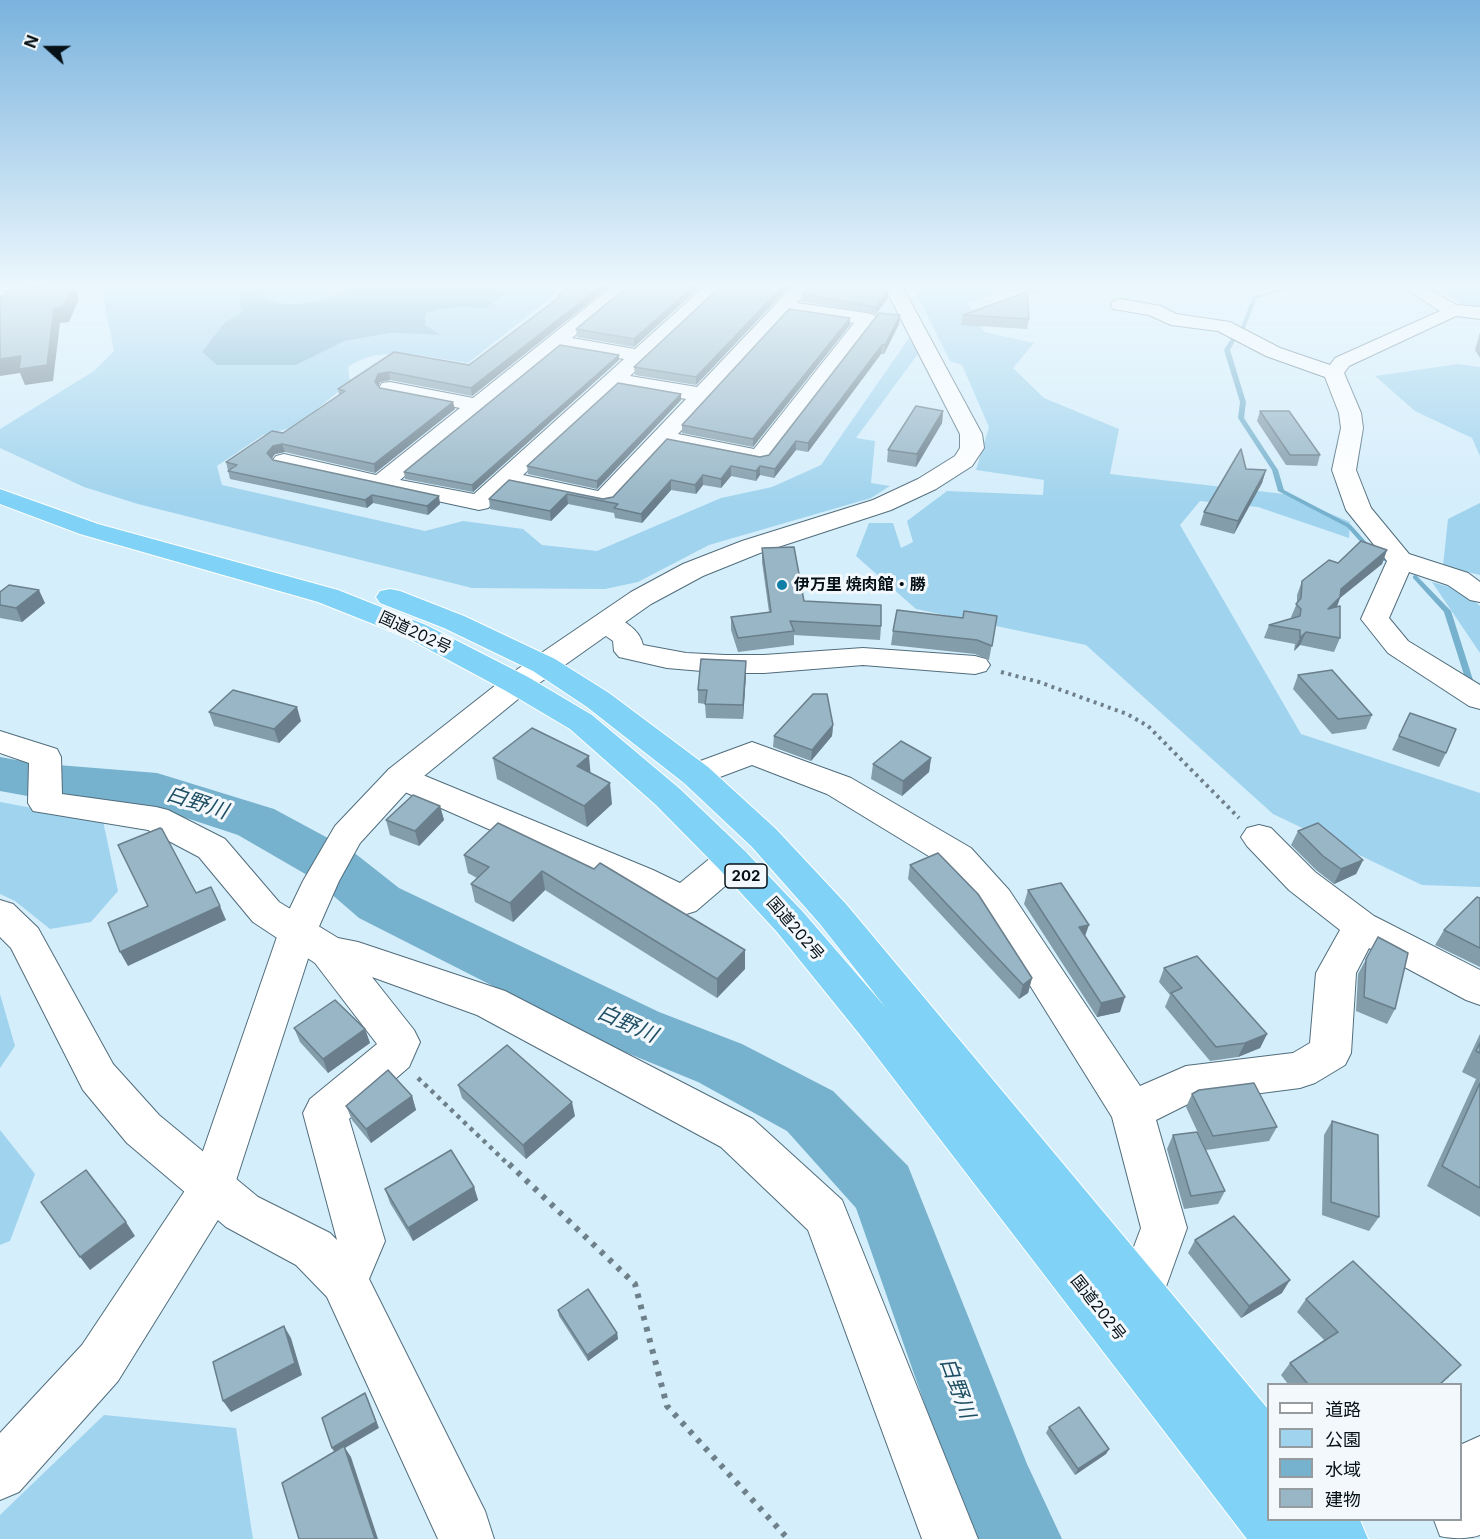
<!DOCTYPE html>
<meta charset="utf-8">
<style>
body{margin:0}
#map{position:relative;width:1480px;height:1539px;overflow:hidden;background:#d5eefb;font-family:Inter,"Noto Sans JP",sans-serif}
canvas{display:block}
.legend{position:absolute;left:1267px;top:1383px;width:195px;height:138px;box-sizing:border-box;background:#f2f8fb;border:2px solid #949ca0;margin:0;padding:8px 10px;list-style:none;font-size:18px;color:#061117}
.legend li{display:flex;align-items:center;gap:12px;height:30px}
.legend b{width:30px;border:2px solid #949ca0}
.north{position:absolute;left:18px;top:18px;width:60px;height:60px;-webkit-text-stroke:4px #f2f8fb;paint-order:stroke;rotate:291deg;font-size:16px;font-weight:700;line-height:24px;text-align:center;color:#061117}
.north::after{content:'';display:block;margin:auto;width:21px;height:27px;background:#061117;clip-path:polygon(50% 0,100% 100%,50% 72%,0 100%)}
</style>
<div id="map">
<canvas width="1480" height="1539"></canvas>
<ul class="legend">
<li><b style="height:8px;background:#fff"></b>道路</li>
<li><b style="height:16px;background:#a0d3ed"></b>公園</li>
<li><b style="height:16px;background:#76b1cd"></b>水域</li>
<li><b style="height:16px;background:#98b6c6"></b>建物</li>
</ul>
<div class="north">N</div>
</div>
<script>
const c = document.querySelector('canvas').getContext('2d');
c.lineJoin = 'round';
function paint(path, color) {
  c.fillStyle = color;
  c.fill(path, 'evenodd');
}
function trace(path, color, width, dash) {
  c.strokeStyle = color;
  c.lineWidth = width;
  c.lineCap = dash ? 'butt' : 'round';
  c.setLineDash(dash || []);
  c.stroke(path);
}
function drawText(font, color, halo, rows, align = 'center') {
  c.font = font + ' Inter,"Noto Sans JP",sans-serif';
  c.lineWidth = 6;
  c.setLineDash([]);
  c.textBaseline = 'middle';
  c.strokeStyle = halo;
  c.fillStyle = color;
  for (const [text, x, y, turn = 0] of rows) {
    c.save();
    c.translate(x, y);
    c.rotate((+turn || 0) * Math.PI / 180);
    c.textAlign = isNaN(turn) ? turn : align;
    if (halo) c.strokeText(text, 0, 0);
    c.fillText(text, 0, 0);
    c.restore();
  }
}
paint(new Path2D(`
 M107,286H357L306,304L274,302L253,290L239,296L241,313L225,322L296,365L345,341L391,333L439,335L425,325L426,315L440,309L462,307L486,308L506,295L482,286H566L468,363C429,358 382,343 348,367L350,382L295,427L263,435L217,466L222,485L425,531L463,521L523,529L542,545L597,551L721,498L772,487L821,465L909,338L918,354L856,438L875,441L871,483L890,486L871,498L709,545L638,582L605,589L472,588L138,504L84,487L0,448V429L94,371L114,351L102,290Z
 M931,286H1076L1040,294L1013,291L967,302L984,332L1034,343L1013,368L1044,398L1119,429L1110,474L1284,494L1350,522L1349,538L1258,507L1200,501L1180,525L1301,734L1480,793V887L1422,885L1273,814L1086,645L916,609L856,556L869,523H893L901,548L913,542L907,521L947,491L1043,495L1044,480L976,470L989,427L962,365L950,361L916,293Z
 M1430,286H1480V306L1464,305Z
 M1458,364L1480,367V456L1472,438L1415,411L1375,376Z
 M1480,503V575L1443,566L1448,519Z
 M1432,582L1463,591L1480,606V653Z
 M0,802L103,821L118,891L91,922L50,929L15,901L0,894Z
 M0,994L15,1046L0,1068Z
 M0,1130L35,1174L10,1241L0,1245Z
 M104,1415L236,1428L253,1539H0V1515Z`), '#a0d3ed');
paint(new Path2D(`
 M357,286H482L506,294L486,308L462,307L440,309L426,314L425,325L441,335L391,333L345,341L296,365H217L202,352L225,322L241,313L239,296C256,282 260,299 276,302C304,309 331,296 357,286Z`), '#76b1cd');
paint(new Path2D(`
 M1284,286H1288L1289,289L1257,298L1244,330L1240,331V330L1253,296L1284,288Z
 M1234,334L1238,335L1230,350L1246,402L1244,418L1278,470L1284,490L1351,525L1369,545L1387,559V561H1383L1365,547L1347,527L1278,491L1272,470L1238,418L1240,402L1224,350Z
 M1415,575L1417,576L1451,611L1473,680L1480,684V690L1466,681L1444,612L1413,578V576Z`), '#76b1cd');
paint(new Path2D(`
 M0,757L33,763L157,773L274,809L352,851L399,888L659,1012L742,1044L833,1091L908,1166L1027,1464L1062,1539H976L954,1488L856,1208L787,1131L698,1082L615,1048L359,918L314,879L238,835L153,807L33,797L0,791Z`), '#76b1cd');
const minor = new Path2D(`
 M613,286H634L572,338L635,349L705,286H725L630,376L697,387L793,286H812L797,303L867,313L874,315L877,319L768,462L760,464L667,446L613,505L604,507L510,487L488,508L479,510L284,468L276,466L272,461L276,456L284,454L376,475L460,408L382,393L379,388L382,383L390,382L473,398ZM788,313L854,323L754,449L678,434ZM560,348L624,359L474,494L400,480ZM618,387L686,399L598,491L523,475Z
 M1401,286H1424L1456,305L1480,307V319L1456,316L1349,366L1344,373L1361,413L1363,428L1356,470L1371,508L1409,554L1468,573L1480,582V602L1470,600L1448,585L1409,572L1389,618L1408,641L1480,685V709L1469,706L1388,653L1361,619L1387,561L1346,510L1332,470L1341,428L1339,413L1325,377L1266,356L1218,331L1171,325L1149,315L1113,309L1111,305L1113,301L1120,299L1161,306L1176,314L1230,322L1280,348L1330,365L1335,358L1440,311Z
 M606,614C621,618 640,629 643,645L686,653L725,655H764L863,648L975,656L986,659L990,665L986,671L975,674L863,665L764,673H725L667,668L619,657L614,651L613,641L596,629L592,623L596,617Z
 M0,731L57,749L61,757L62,794L156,807L168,810L225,839L279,902L338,938L358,942L505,991L753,1119L842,1200L978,1539H922L808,1230L721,1147L477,1015L372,977L414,1030L420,1042L409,1067L349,1119L385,1241L369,1279L485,1511L494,1539H438L327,1297L296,1265L226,1227L127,1143L83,1090L11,948L0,937V900L13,904L38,928L113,1064L159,1115L258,1197L330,1233L337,1240L303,1113L310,1099L377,1044L315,963L253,922L199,857L148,830L33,811L28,803L29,763L0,753Z
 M752,742L851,778L971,848L1009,890L1140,1086L1186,1066L1293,1053L1310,1043L1316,973L1340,930L1289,890L1247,846L1241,837L1247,828L1259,825L1271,828L1315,872L1374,916L1480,970V1005L1466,1000L1369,948L1356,973L1351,1053L1345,1065L1315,1083L1300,1088L1192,1102L1156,1120L1187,1228L1158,1309L1141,1316L1124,1309L1117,1292L1141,1228L1112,1117L983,910L945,866L827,794L752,765L696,786L684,783L679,775L684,767Z
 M401,766L653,870L680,883L719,851L732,847L745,851L750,860L745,869L696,911L683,915L389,785L384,777L389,769Z
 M1480,1436V1535C1469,1539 1452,1539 1440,1536L1434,1520H1460V1445Z`);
const tertiary = new Path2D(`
 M884,286H902L982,434L984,448L972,466L936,489L891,510L760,553L703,576L651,604L528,691L413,785L360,843L339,881L317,931L229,1202L118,1381L19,1492L0,1500V1433L82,1345L194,1177L279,931L303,881L335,826L389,769L506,677L631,592L683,564L742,541L873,500L918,479L955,456L960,448V434Z`);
const trunk = new Path2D(`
 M0,489L98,524L338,590L426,625L528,677L592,715L680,789L745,851L803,912L886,1008L820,924L752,847L684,783L587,707L533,671L444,628L380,603L376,597L380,591L390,589L400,591L464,616L555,659L609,693L708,767L776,829L846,904L1268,1409V1520H1360L1368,1539H1247L861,1036L777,932L719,869L656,805L570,729L506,691L406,637L318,602L80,534L0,504Z`);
trace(minor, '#516d7c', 2);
trace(tertiary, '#516d7c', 2);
trace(trunk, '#fff', 2);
trace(new Path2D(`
 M1001,672L1039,682L1127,714L1148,726L1239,818`), '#6e8089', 4, [3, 4.5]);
trace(new Path2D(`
 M418,1078L510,1166`), '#6e8089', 4.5, [4, 5]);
trace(new Path2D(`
 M509,1164L635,1284L667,1406L788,1539`), '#6e8089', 6, [4.5, 7]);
paint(minor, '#fff');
paint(tertiary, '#fff');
paint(trunk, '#80d2f7');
paint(new Path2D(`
 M570,286H610L472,396L390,380L380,382L379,386L380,388L455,409L375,473L285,452L275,454L272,458L273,460L440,504L428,515L373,503L367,508L230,479L226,462L283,433L339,395L338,389L394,352L469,365L558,298V295Z
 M628,286H701L634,347L577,337L576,329Z
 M721,286H790L696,385L635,375L634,367Z
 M802,294L888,298L876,314L801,301Z
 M900,315L899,324L884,354H881L808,452L796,450L774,478L760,475L756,481L731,476L721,488L703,485L696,494L671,490L642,523L615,518L614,513L568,504L551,521L490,509L489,499L509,480L603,499L613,497L667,439L760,457L769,455Z
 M963,315L1029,319L1027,329L961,325Z
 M850,325L753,447L682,433V425Z
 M1480,332V358L1475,350Z
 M619,355V360L473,492L405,479L404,472Z
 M681,394V400L597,489L528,474L527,466Z
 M943,411L942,423L916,467L887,462L888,450Z
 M1260,411L1320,455L1317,466L1286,465L1257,421Z
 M1246,469L1266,470L1262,483L1234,534L1200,525L1204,512Z
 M762,548L804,601L881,626L880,640L794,635V645L738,652L731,630V617L769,612L762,562Z
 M1387,550L1382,564L1340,598L1337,607L1340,638L1334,652L1300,645L1294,651L1295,644L1264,638L1269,625L1292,619L1291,617L1297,603V595L1302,581L1338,563Z
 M0,592L45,603L22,622L0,618Z
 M997,616L989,660L975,654L891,645L893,631L963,618Z
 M746,675L743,719L706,718L705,704L698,703V690Z
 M1298,675L1372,715L1366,729L1332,734L1293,689Z
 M209,712L301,721L279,743L214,726Z
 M1410,713L1446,753L1439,767L1392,750Z
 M833,725L832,736L811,761L773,747L774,736Z
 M493,758L590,773L612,804L587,827L497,779Z
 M931,758L929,772L902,796L871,779L873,764Z
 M440,806L444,820L419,846L390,835L386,820Z
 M498,823L745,969L717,998L545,890L513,922L475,902L471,884L477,878L468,873L464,855Z
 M1298,831L1363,860L1356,874L1334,884L1316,870L1291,845Z
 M910,865L1032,978L1028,993L1019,999L908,879Z
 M1028,890L1085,937L1120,1012L1097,1017L1024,904Z
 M1480,898V967L1435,945L1444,930Z
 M1378,937L1395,1009L1387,1024L1356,1011L1358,974Z
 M1164,968L1267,1034L1260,1048L1238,1057L1210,1061L1165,1007L1170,995L1159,982Z
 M294,1028L365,1029L370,1043L328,1073L300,1042Z
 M1480,1034V1217L1427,1186L1476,1079L1462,1072Z
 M458,1085L575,1116L526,1159L462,1098Z
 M1192,1094L1277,1127L1269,1141L1206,1150L1186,1107Z
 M412,1096L416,1110L371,1143L352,1120L346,1106Z
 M1332,1121L1379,1217L1369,1231L1322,1215L1324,1135Z
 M1173,1135L1225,1191L1218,1204L1184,1209L1167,1149Z
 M474,1187L478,1200L413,1241L390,1203L385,1189Z
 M1195,1240L1282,1293L1241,1318L1188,1253Z
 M1306,1299L1449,1377L1441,1384H1288L1281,1375L1290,1363L1324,1340L1297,1312Z
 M558,1310L617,1333L618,1339L588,1361L559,1316Z
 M1049,1427L1109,1449L1106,1454L1075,1475L1046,1433Z`), '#839daa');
paint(new Path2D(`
 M73,286H75L79,299L69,322L60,323L53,381L25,385L20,373L0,376V359L21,356L54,308Z
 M601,286H610L472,396L471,388Z
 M694,286H701L634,347V339Z
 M783,286H790L696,385V377Z
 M888,291V298L876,314V307Z
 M900,315L899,324L884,354L885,345Z
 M850,318V325L753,447V439Z
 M882,345L881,354L808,452V443Z
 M619,355V360L473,492L472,485Z
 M389,372L390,380L380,382L377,389L375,382L378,374Z
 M681,394V400L597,489V481Z
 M453,402L455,409L375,473L374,464Z
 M943,411L942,423L916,467L917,454Z
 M796,441V450L774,478L775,469Z
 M282,444L285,452L275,454L270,461L267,453L273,446Z
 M731,466V476L721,488V479Z
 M760,466V475L756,481V471Z
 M1266,470L1262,483L1234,534L1238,521Z
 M703,475V485L696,494L695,485Z
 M671,480V490L642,523L641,514Z
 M567,494L568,504L551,521L550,511Z
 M372,495L373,503L367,508L365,500Z
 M439,496L440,504L428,515L427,506Z
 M1387,550L1382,564L1340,598L1335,611L1328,609L1341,589Z
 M39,590L45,603L22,622L16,608Z
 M1306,632L1300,645L1294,651L1300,638Z
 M746,661V675L743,719V705Z
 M297,707L301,721L279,743L274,729Z
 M833,725L832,736L811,761L812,750Z
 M589,756L591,778L577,766Z
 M931,758L929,772L902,796L903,781Z
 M610,783L612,804L587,827L584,806Z
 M440,806L444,820L419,846L415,831Z
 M1363,860L1356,874L1334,884L1341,869Z
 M542,871L545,890L513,922L510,903Z
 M220,906L226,920L128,966L120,952Z
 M1089,925L1084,939L1079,927Z
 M745,950V969L717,998V979Z
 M1032,978L1028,993L1019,999L1023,985Z
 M1125,997L1120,1012L1097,1017L1101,1003Z
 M365,1029L370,1043L328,1073L323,1059Z
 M1267,1034L1260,1048L1238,1057L1245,1043Z
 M412,1096L416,1110L371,1143L366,1129Z
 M572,1102L575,1116L526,1159L523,1145Z
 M474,1187L478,1200L413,1241L408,1228Z
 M126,1222L135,1236L90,1270L80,1257Z
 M1290,1280L1282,1293L1241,1318L1249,1306Z
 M284,1326L291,1338L302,1375L231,1412L223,1401Z
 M617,1333L618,1339L588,1361L587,1355Z
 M365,1393L368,1399L379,1428L345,1448L351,1457L378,1539H375L335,1453L332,1448Z
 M1109,1449L1106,1454L1075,1475L1078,1469Z`), '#6a7f8b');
const building = new Path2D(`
 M50,286H73L63,307L54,308L47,365L19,369L21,356L0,359V296H4L8,290Z
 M570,286H601L471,388L389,372L378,374L375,382L380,388L453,402L374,464L282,444L273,446L267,453L273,460L439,496L427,506L372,495L365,500L228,471L237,465L226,462L272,431L283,433L345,391L338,389L394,352L469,365L561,296L558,295Z
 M628,286H694L634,339L576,329Z
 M721,286H783L696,377L634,367Z
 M809,286H886L888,291L876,307L802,294Z
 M1027,292L1029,319L963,315Z
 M789,309L850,318L753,439L682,425Z
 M879,313L900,315L885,345H882L808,443L796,441L775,469L760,466L756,471L731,466L721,479L703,475L695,485L671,480L641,514L614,508L618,504L567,494L550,511L489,499L509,480L603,499L613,497L667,439L760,457L769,455Z
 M560,345L619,355L472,485L404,472Z
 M618,383L681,394L597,481L527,466Z
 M916,406L943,411L917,454L888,450Z
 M1260,411H1289L1320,455H1290Z
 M1241,449L1246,469L1266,470L1238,521L1204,512Z
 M1361,541L1387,550L1341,589L1340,597L1328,609L1340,606V638L1306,632L1300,638V630L1269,625L1300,616L1301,609L1296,604L1301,598L1302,581L1329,560L1338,563Z
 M794,547L804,601L881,605V626L790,621L794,631L738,638L731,617L771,612L762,548Z
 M9,585L39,590L16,608L0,605V592Z
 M897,610L963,618L964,611L997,616L992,646L977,640L893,631Z
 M701,659L746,661L743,705L705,704L707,690H698Z
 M1332,670L1372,715L1338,719L1298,675Z
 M233,690L297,707L274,729L209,712Z
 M813,694H827L833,725L812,750L774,736Z
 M1410,713L1456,729L1446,753L1399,736Z
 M532,728L589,756L577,766L610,783L584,806L493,758Z
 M901,741L931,758L903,781L873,764Z
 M413,795L440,806L415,831L386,820Z
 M498,823L594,869L600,863L745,950L717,979L542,871L510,903L471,884L489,867L464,855Z
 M1318,823L1363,860L1341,869L1323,856L1298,831Z
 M160,828L162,829L196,893L211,887L220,906L120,952L108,923L148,906L118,845Z
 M938,853L978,894L1032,978L1023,985L910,865Z
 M1061,883L1089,925L1079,927L1125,997L1101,1003L1028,890Z
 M1477,897L1480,898V948L1444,930Z
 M1378,937L1408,953L1395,1009L1364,997L1366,959Z
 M1197,956L1267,1034L1245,1043L1216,1047L1171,993L1182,988L1164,968Z
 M335,1000L365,1029L323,1059L294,1028Z
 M1480,1043V1053L1476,1051Z
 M507,1045L572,1102L523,1145L458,1085Z
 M388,1070L412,1096L366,1129L346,1106Z
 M1254,1083L1277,1127L1213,1136L1192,1094L1199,1090Z
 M1480,1083V1188L1442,1166Z
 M1332,1121L1378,1135L1379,1217L1331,1202Z
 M1197,1132L1225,1191L1191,1196L1173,1135Z
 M451,1150L474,1187L408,1228L385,1189Z
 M86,1170L126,1222L80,1257L41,1202Z
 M1234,1216L1290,1280L1249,1306L1195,1240Z
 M1353,1261L1461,1365L1440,1384H1308L1290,1363L1338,1332L1306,1299Z
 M588,1289L617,1333L587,1355L558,1310Z
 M284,1326L295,1363L223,1401L213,1362Z
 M365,1393L376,1422L332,1448L322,1418Z
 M1079,1407L1109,1449L1078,1469L1049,1427Z
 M344,1446L375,1539H299L282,1483Z`);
paint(building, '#98b6c6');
trace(building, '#6a7f8b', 1.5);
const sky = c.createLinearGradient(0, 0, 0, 502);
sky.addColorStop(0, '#7ab3dd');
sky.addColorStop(0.57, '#ecf7fd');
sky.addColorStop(1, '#ecf7fd00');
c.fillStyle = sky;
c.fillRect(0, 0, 1480, 502);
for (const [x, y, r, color] of [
 [782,585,6,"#0f7fa7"]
]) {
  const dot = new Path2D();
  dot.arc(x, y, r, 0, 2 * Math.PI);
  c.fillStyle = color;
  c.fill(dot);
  trace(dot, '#f2f8fb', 2);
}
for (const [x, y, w] of [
 [746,876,42]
]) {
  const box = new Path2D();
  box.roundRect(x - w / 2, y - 12, w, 24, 4.5);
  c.fillStyle = '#f2f8fb';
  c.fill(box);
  trace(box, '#061117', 1.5);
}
drawText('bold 15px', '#061117', null, [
 ["202",746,876]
]);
drawText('bold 16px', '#061117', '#f2f8fb', [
 ["伊万里 焼肉館・勝",794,585]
], 'left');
drawText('16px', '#061117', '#f2f8fb', [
 ["国道202号",415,633,25],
 ["国道202号",795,929,49],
 ["国道202号",1098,1308,52]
]);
drawText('italic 21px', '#1e4e63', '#f2f8fb', [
 ["白野川",197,803,18],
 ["白野川",627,1024,24],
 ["白野川",957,1388,70]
]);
</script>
